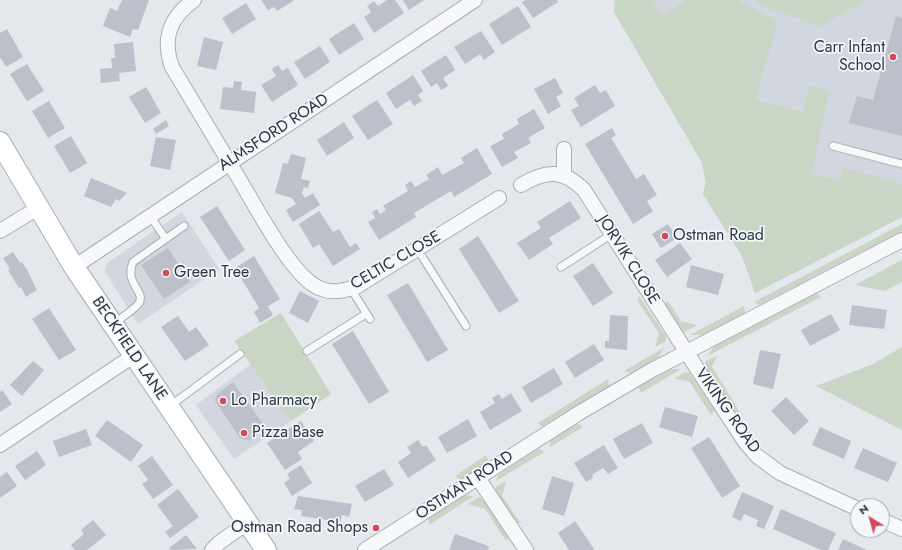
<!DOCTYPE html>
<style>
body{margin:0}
#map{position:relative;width:902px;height:550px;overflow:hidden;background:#e4e7ec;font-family:Jost,sans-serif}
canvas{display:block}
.north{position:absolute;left:850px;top:498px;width:40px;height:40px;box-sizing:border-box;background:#f4f6f9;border:1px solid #a4a8b1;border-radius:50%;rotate:323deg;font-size:11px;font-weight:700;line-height:16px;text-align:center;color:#2b3445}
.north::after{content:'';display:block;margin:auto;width:14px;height:18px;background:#d1495b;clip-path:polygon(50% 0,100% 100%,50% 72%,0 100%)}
</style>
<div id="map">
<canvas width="902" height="550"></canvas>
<div class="north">N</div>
</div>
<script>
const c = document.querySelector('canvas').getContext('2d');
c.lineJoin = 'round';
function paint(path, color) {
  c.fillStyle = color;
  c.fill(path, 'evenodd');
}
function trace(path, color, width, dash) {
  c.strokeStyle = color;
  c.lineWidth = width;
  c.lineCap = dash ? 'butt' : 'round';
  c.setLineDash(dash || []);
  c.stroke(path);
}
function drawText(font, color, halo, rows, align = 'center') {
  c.font = font + ' Jost,sans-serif';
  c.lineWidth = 3.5;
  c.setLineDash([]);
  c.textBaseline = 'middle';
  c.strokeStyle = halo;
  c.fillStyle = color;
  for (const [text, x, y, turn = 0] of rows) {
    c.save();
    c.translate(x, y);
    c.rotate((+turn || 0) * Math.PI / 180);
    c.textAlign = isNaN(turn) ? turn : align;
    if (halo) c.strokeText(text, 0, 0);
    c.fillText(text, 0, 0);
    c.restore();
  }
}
paint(new Path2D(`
 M615,0H902V217L755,293L742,256L703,194L706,182L702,163L614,12Z
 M182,212L219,269L138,324L105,272L107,263Z
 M251,364L291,421L234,459L196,405Z`), '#d2d6de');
paint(new Path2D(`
 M615,0H653L661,15L687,0H737L778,21L755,100L803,112L809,85L829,91L812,174L840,181L844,168L902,184V217L755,293L742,256L703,194L706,182L702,163L614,12Z
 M755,0H866L820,26L762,6Z
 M902,224V231L759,305L754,302Z
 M902,260V282L885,291L855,285Z
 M816,292L821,297L707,356L715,345Z
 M639,296L666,336V341L655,347L659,333L637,300Z
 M668,301L681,321L697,325L685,332L680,330L664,304Z
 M744,306L745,313L703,335H690Z
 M281,313L331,394L291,421L234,341Z
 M665,347L658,358L630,373L624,371Z
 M902,347V430L816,386L871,365Z
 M717,356L712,367L740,412L734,413L705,367L706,361Z
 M671,369H681L641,393L638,387Z
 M685,372L690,373L693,378L715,410L711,415L689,381L674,379Z
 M608,379L609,386L542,427L538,423Z
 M578,423L583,427L550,447V440Z
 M539,448L544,452L496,481L498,475Z
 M486,455L489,462L460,480L455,476Z
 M506,481L502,496L521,523H515L495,491L496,487Z
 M464,495L474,496L429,525L428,517Z
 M479,497L488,504L509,536L506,541L485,509L468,504Z`), '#c9d6c5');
paint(new Path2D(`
 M122,0H149L138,30L133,29L130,37L103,26L110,8L117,11Z
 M261,0H293V1L277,11L274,7L268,10Z
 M387,0H395L404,13L374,33L364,17L371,12L367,6L374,1L378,6Z
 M403,0H424L409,10Z
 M526,0H557L558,2L533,18L522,2Z
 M246,3L256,19L232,34L222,18Z
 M518,6L531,27L502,45L489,24Z
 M896,16L902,18V136L849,123L857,96L873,100Z
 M354,23L364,39L339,55L329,39Z
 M7,29L23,57L6,67L0,57V33Z
 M481,31L495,52L484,60L480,54L465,64L454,47Z
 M204,37L223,42L216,70L197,66Z
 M133,42L136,71L119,73L120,81L101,83L100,69L112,68L111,58H115L114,44Z
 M320,46L330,62L305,79L294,62Z
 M446,55L455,70L443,78L448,86L441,90L437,83L431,87L421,71Z
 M27,64L44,91L27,101L10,74Z
 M278,65L282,71L288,68L298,85L272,102L261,85L276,76L272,69Z
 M413,75L423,91L418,95L422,101L414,106L410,100L396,109L386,93Z
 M555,78L563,93L556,97L561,106L548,114L534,89Z
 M234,81L242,82L241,90L256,92L254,113L220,109L223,87L233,88Z
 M595,85L600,93L606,90L615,106L581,127L571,110L579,106L574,98Z
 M146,87L161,113L145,123L129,97Z
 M377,100L393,124L368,140L352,116Z
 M49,101L65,128L48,138L32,111Z
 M534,109L545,128L528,138L531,143L514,152L518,158L502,167L490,146L504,139L502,134L519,124L517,119Z
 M166,120L169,126L156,134L153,129Z
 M344,122L354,138L327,156L317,140Z
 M612,128L616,135L611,138L636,179L644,174L657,195L647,201L653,211L633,224L585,144Z
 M71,136L87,163L70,173L54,146Z
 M156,137L176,140L170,170L150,166Z
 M477,148L492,174L454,197L451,191L414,213L416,217L379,240L368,222L375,218L372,212L377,209L380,214L386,210L383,206L408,191L405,185L411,181L415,187L429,179L426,175L438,167L442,175L464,163L461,158Z
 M291,154L306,158L301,179L310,181L308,188L304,187L302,193L305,198L313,193L320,205L293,222L286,210L296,204L292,198L275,193L283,163L288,164Z
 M91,178L106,184L127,193L119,201L116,199L111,207L84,196Z
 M570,201L581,218L549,238L553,244L529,260L517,243L541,228L537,222Z
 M217,206L245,250L229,261L200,217Z
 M319,211L333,232L339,229L350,247L356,243L360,249L333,266L319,244L313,248L299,224Z
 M668,224L677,238L661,248L652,234Z
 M478,236L519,301L499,313L459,249Z
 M680,243L692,259L667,277L655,260Z
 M168,248L190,282L164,299L141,265Z
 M13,252L20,263L22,262L27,270L37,290L26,297L21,287L19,288L8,270L10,269L3,258Z
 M254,256L280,299L268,306L273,315L260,323L254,312L259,308L235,268Z
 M593,263L613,293L593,306L573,276Z
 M691,265L724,274L718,295L686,287Z
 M408,283L448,350L427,362L387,295Z
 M300,291L319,301L308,323L289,313Z
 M852,305L887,310L884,329L849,325Z
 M49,308L76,350L59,360L32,319Z
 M831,314L840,330L810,346L801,330Z
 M610,315L628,316L627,350L605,348V341H609Z
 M178,316L189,332L196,327L209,345L185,361L161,327Z
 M353,331L389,392L369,404L332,344Z
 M594,344L604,360L575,378L565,362Z
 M760,350L781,354L773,389L753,384Z
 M33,361L44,370L22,396L10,385Z
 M554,368L563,384L531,403L522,387Z
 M233,382L266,428L248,441L240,438L215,401L217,394Z
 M2,390L12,404L0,412V392Z
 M511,393L522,411L490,430L480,412L495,403L492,398L499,394L502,399Z
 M786,397L809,421L794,435L771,411Z
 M665,407L698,416L692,437L659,427Z
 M468,419L477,436L447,453L438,437Z
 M107,420L143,445L131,462L95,436Z
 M301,421L314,441L298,452L302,459L285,470L267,443Z
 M642,423L653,443L624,459L613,439Z
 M820,427L851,441L844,459L812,445Z
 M86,429L92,445L59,457L53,441Z
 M709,437L740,486L722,498L691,448Z
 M418,440L423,447L426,445L436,460L408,478L398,462L411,453L407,447Z
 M604,445L618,468L608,474L603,468L592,475L593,478L586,482L574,463Z
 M863,448L897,463L888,482L854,468Z
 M37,451L46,465L25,480L15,466Z
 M152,456L173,485L153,499L142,484L148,480L138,466Z
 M301,465L312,483L292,496L284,483L290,479L287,474Z
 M384,469L394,485L365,502L355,486Z
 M7,472L17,486L0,498V477Z
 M552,476L574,483L564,516L542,509Z
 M178,489L199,517L170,538L165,532L173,526L157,505Z
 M742,492L774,506L764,529L756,526L758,520L744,514L741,521L732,517Z
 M298,496L352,504L349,517L342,515L340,522L301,516L302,510L294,509Z
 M781,509L836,533L828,550H821L773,529Z
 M93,520L106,535L87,550H75L71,545L84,534L81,530Z
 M575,521L594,549L593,550H569L558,533Z
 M455,534L489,546L488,550H449Z
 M186,535L197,549L170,550L169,548Z
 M843,539L867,550H838Z`), '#bbc0ca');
const lane = new Path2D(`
 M833,146L902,164
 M150,216L166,239
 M418,250L466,326
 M561,267L612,234
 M351,289L370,319
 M114,323C122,317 133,311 139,303C146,291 124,284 133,262L184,226
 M307,351L366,314
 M170,406L240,354`);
const street = new Path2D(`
 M194,0C169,18 162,39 172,67C194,104 216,141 238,177C255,205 290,273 317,287C330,294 343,291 356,287L499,198
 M564,149V175
 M521,185C546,170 563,169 584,190L694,364L745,442L757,456L780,473L858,509
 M0,231L38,208
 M74,267L475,0
 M0,445L133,356
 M478,478L526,550
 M882,520L902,529
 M212,550L220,542L247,523
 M365,550L579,413L652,370L902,240`);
const secondary = new Path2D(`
 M0,142L74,267L266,550`);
trace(lane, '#a9aeb7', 9);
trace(street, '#a9aeb7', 16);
trace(secondary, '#a9aeb7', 22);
trace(lane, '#f7f8fa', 7);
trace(street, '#f7f8fa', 14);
trace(secondary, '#fff', 20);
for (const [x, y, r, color] of [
 [893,57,4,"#d1495b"],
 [665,236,4,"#d1495b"],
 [166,273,4,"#d1495b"],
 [223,401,4,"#d1495b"],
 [244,433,4,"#d1495b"],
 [376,528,4,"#d1495b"]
]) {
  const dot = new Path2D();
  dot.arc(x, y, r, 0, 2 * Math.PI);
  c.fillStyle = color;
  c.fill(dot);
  trace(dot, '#f4f6f9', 1.5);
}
drawText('16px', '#2b3445', '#f4f6f9', [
 ["Carr Infant",885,48,"right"],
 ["School",885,66,"right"],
 ["Ostman Road",673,236],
 ["Green Tree",174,273],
 ["Lo Pharmacy",231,401],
 ["Pizza Base",252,433],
 ["Ostman Road Shops",368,528,"right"]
], 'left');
drawText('16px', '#2b3445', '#f4f6f9', [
 ["ALMSFORD ROAD",274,133,-33],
 ["JORVIK CLOSE",628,260,58],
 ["CELTIC CLOSE",396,261,-30],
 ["BECKFIELD LANE",129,349,56],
 ["VIKING ROAD",727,411,55],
 ["OSTMAN ROAD",465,486,-33]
]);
</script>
